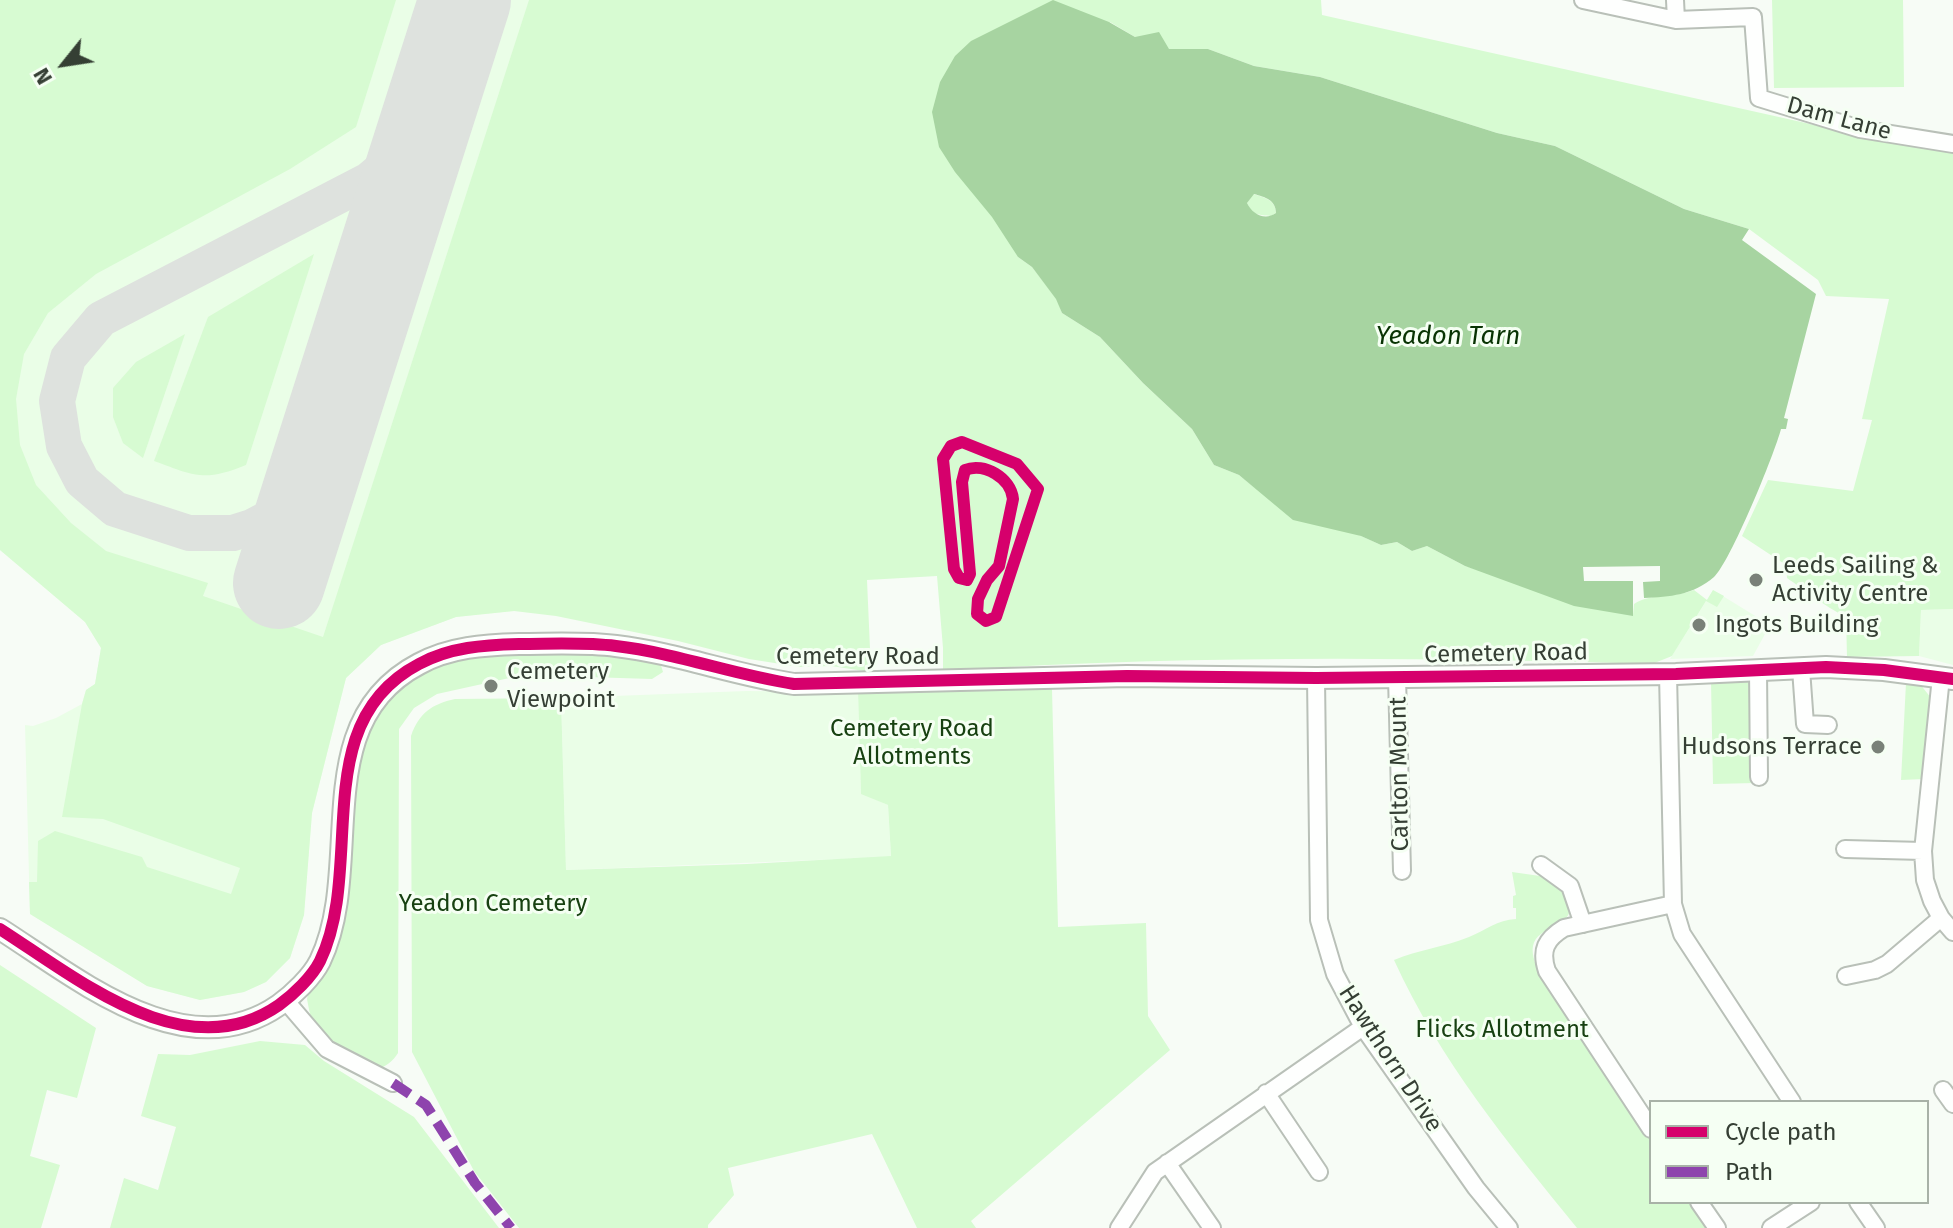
<!DOCTYPE html>
<style>
body{margin:0}
#map{position:relative;width:1953px;height:1228px;overflow:hidden;background:#f7fcf6;font-family:"Fira Sans",sans-serif}
canvas{display:block}
.legend{position:absolute;left:1649px;top:1100px;width:280px;height:104px;box-sizing:border-box;background:#f5fff3;border:2px solid #a8b2a7;margin:0;padding:10px 14px;list-style:none;font-size:24px;color:#353f34}
.legend li{display:flex;align-items:center;gap:16px;height:40px}
.legend b{width:40px;border:2px solid #a8b2a7}
.north{position:absolute;left:24px;top:24px;width:80px;height:80px;-webkit-text-stroke:6px #f5fff3;paint-order:stroke;rotate:240deg;font-size:22px;font-weight:700;line-height:32px;text-align:center;color:#353f34}
.north::after{content:'';display:block;margin:auto;width:28px;height:36px;background:#353f34;clip-path:polygon(50% 0,100% 100%,50% 72%,0 100%)}
</style>
<div id="map">
<canvas width="1953" height="1228"></canvas>
<ul class="legend">
<li><b style="height:10px;background:#d6006c"></b>Cycle path</li>
<li><b style="height:10px;background:#8e44ad"></b>Path</li>
</ul>
<div class="north">N</div>
</div>
<script>
const c = document.querySelector('canvas').getContext('2d');
c.lineJoin = 'round';
function paint(path, color) {
  c.fillStyle = color;
  c.fill(path, 'evenodd');
}
function trace(path, color, width, dash) {
  c.strokeStyle = color;
  c.lineWidth = width;
  c.lineCap = dash ? 'butt' : 'round';
  c.setLineDash(dash || []);
  c.stroke(path);
}
function drawText(font, color, halo, rows, align = 'center') {
  c.font = font + ' "Fira Sans",sans-serif';
  c.lineWidth = 6;
  c.setLineDash([]);
  c.textBaseline = 'middle';
  c.strokeStyle = halo;
  c.fillStyle = color;
  for (const [text, x, y, turn = 0] of rows) {
    c.save();
    c.translate(x, y);
    c.rotate((+turn || 0) * Math.PI / 180);
    c.textAlign = isNaN(turn) ? turn : align;
    if (halo) c.strokeText(text, 0, 0);
    c.fillText(text, 0, 0);
    c.restore();
  }
}
paint(new Path2D(`
 M0,0H777L664,377L608,447L547,535L514,611L456,617L381,645L346,678L312,813L304,915L290,958L266,982L244,992L200,1000L147,986L30,914L25,725L33,726L56,718L82,704L86,690L95,684L101,648L85,622L0,550Z
 M1713,590L1770,625L1753,656L1670,659Z
 M1953,609V665L1919,656L1921,610Z
 M746,691L858,692L861,793L888,805L891,857L566,870L561,698Z`), '#eafee7');
paint(new Path2D(`
 M0,0H396L356,127L290,169L96,274L48,313L24,354L16,399L20,445L36,485L71,523L106,551L208,583L203,596L323,637L529,0H1321L1322,15L1855,134L1953,149V609L1921,610L1919,656L1847,657L1846,616C1834,613 1800,587 1787,578L1786,565L1742,536L1768,480L1853,491L1872,420L1862,419L1889,299L1826,296L1818,280L1749,229L1684,209L1555,146L1497,133L1320,77L1254,66L1208,49H1169L1135,37L1110,22L1018,257L1032,267L1057,299L1062,313L1100,337L1143,383L1192,429L1214,465L1239,475L1254,487L1381,545L1397,542L1412,551L1427,546L1465,566L1633,615L1634,604C1651,593 1674,598 1694,590L1707,600L1713,590L1724,596L1717,607L1706,601L1672,656L1652,664C1416,657 1179,655 943,671V648L937,576L867,580L871,672L831,666L800,667L749,659L678,641L556,616L514,611L456,617L381,645L346,678L312,813L304,915L290,958L266,982L244,992L200,1000L147,986L30,914L29,882H37L38,841L55,831L142,857L147,867L231,894L240,868L103,819L62,817L82,704L86,690L95,684L101,648L85,622L0,550Z
 M1772,0H1903L1904,87L1774,88Z
 M1253,194C1264,197 1276,200 1276,213L1271,216C1259,215 1252,215 1247,203Z
 M314,254L246,465C204,482 195,476 154,461L208,317Z
 M185,334L143,458L123,443L113,417V388L136,362Z
 M499,652L620,654L660,662L663,672L652,679L523,675L437,694L414,708L399,729L398,1053C393,1061 384,1070 373,1068C356,1065 327,1041 317,1028C310,1019 309,1009 307,999L352,785L371,722L399,686L442,662Z
 M1752,681L1755,783L1713,784L1711,682Z
 M1906,683L1920,684L1931,698L1924,779L1901,780Z
 M1052,689L1058,927L1146,923L1148,1016L1170,1050L971,1221L976,1228H917L872,1134L728,1168L734,1195L708,1225V1228H519L474,1171L412,1052L411,736C419,713 432,704 455,699L561,698L566,870L747,864L891,856L888,805L861,794L858,692Z
 M1512,872L1547,877L1565,889C1567,894 1570,901 1570,907C1572,926 1537,926 1533,946C1531,955 1537,967 1540,977L1651,1135V1202H1698L1717,1228H1577C1508,1143 1440,1061 1394,960C1418,950 1444,947 1469,937C1486,930 1497,920 1516,919V908H1513V896L1516,895Z
 M0,965L96,1028L77,1098L47,1090L30,1156L60,1165L41,1228H0Z
 M260,1041L305,1045L324,1061L414,1117L499,1228H110L124,1178L158,1190L176,1127L141,1116L158,1054L190,1055Z`), '#d7fbd2');
paint(new Path2D(`
 M1053,0L1109,22L1135,37L1159,32L1169,49H1208L1254,66L1320,77L1497,133L1555,146L1684,209L1749,229L1742,240L1816,294L1784,418L1788,419L1786,429H1781C1775,453 1730,563 1714,577C1693,595 1670,597 1644,598L1643,582L1660,581V566L1583,567L1584,581H1633V616L1574,606L1465,566L1427,546L1412,551L1397,542L1381,545L1361,536L1293,520L1239,475L1214,465L1192,429L1143,383L1100,337L1062,313L1056,299L1032,267L1018,257L992,217L955,172L939,147L932,112L940,82L955,56L971,41ZM1254,194C1265,197 1276,200 1276,213C1265,221 1252,214 1247,203Z`), '#a7d4a1');
trace(new Path2D(`
 M322,449L301,489L287,504L271,517L252,527L233,533H189L115,509L82,481L64,446L57,401L68,358L101,319L369,180C402,154 421,123 438,85`), '#dee2de', 36);
trace(new Path2D(`
 M279,583L465,0`), '#dee2de', 92);
const minor = new Path2D(`
 M1583,0L1676,20L1753,17L1759,98L1860,129L1953,144
 M1675,0L1676,20
 M1801,669L1805,724L1828,725
 M1758,670L1759,777
 M1668,674L1673,904L1682,934L1792,1102
 M1397,677L1402,871
 M1941,677L1923,851L1925,880L1932,901L1941,918L1953,932
 M1316,678L1319,920L1335,974L1363,1027L1476,1188L1509,1228
 M1845,849L1923,851
 M1541,865L1570,886L1583,924
 M1846,976L1875,970L1887,964L1941,918
 M285,1000L327,1049L393,1083
 M1943,1090L1953,1104
 M1266,1093L1319,1172
 M1651,1129L1547,971C1540,950 1546,939 1564,928L1673,904
 M1167,1163L1212,1228
 M1699,1202L1717,1228
 M1858,1202L1876,1228
 M1119,1228L1155,1172L1363,1027
 M1771,1228L1811,1202`);
const tertiary = new Path2D(`
 M0,929C77,978 186,1070 279,1005C293,995 312,977 320,961C366,866 306,723 419,664C450,647 484,645 519,644C551,644 584,642 616,646C676,653 734,675 794,684L1127,676L1316,678L1676,674L1826,667L1884,670L1953,679`);
trace(minor, '#b9c0b8', 20);
trace(tertiary, '#b9c0b8', 24);
trace(minor, '#fefffe', 16);
trace(tertiary, '#fefffe', 20);
trace(new Path2D(`
 M393,1083L426,1105L475,1183L511,1228`), '#8e44ad', 10, [20, 10]);
trace(new Path2D(`
 M962,442L1017,464L1038,489L996,617L986,621L977,614L978,599L987,580L999,566L1013,499C1011,478 984,462 965,470L962,482L970,574L967,580L959,578L954,569L943,459L951,446Z
 M0,929C77,978 186,1070 279,1005C293,995 312,977 320,961C366,866 306,723 419,664C450,647 484,645 519,644C551,644 584,642 616,646C676,653 734,675 794,684L1127,676L1316,678L1676,674L1826,667L1884,670L1953,679`), '#d6006c', 12);
for (const [x, y, r, color] of [
 [1756,580,8,"#798178"],
 [1699,625,8,"#798178"],
 [491,686,8,"#798178"],
 [1878,747,8,"#798178"]
]) {
  const dot = new Path2D();
  dot.arc(x, y, r, 0, 2 * Math.PI);
  c.fillStyle = color;
  c.fill(dot);
  trace(dot, '#f5fff3', 3);
}
drawText('24px', '#353f34', '#f5fff3', [
 ["Dam Lane",1839,119,15],
 ["Cemetery Road",1506,654,-1],
 ["Cemetery Road",858,657],
 ["Carlton Mount",1400,774,-91],
 ["Hawthorn Drive",1390,1059,57]
]);
drawText('24px', '#353f34', '#f5fff3', [
 ["Leeds Sailing &",1772,566],
 ["Activity Centre",1772,594],
 ["Ingots Building",1715,625],
 ["Cemetery",507,672],
 ["Viewpoint",507,700],
 ["Hudsons Terrace",1862,747,"right"]
], 'left');
drawText('24px', '#174111', '#f5fff3', [
 ["Cemetery Road",912,729],
 ["Allotments",912,757],
 ["Yeadon Cemetery",493,904],
 ["Flicks Allotment",1502,1030]
]);
drawText('italic 26px', '#083303', '#f5fff3', [
 ["Yeadon Tarn",1448,337]
]);
</script>
